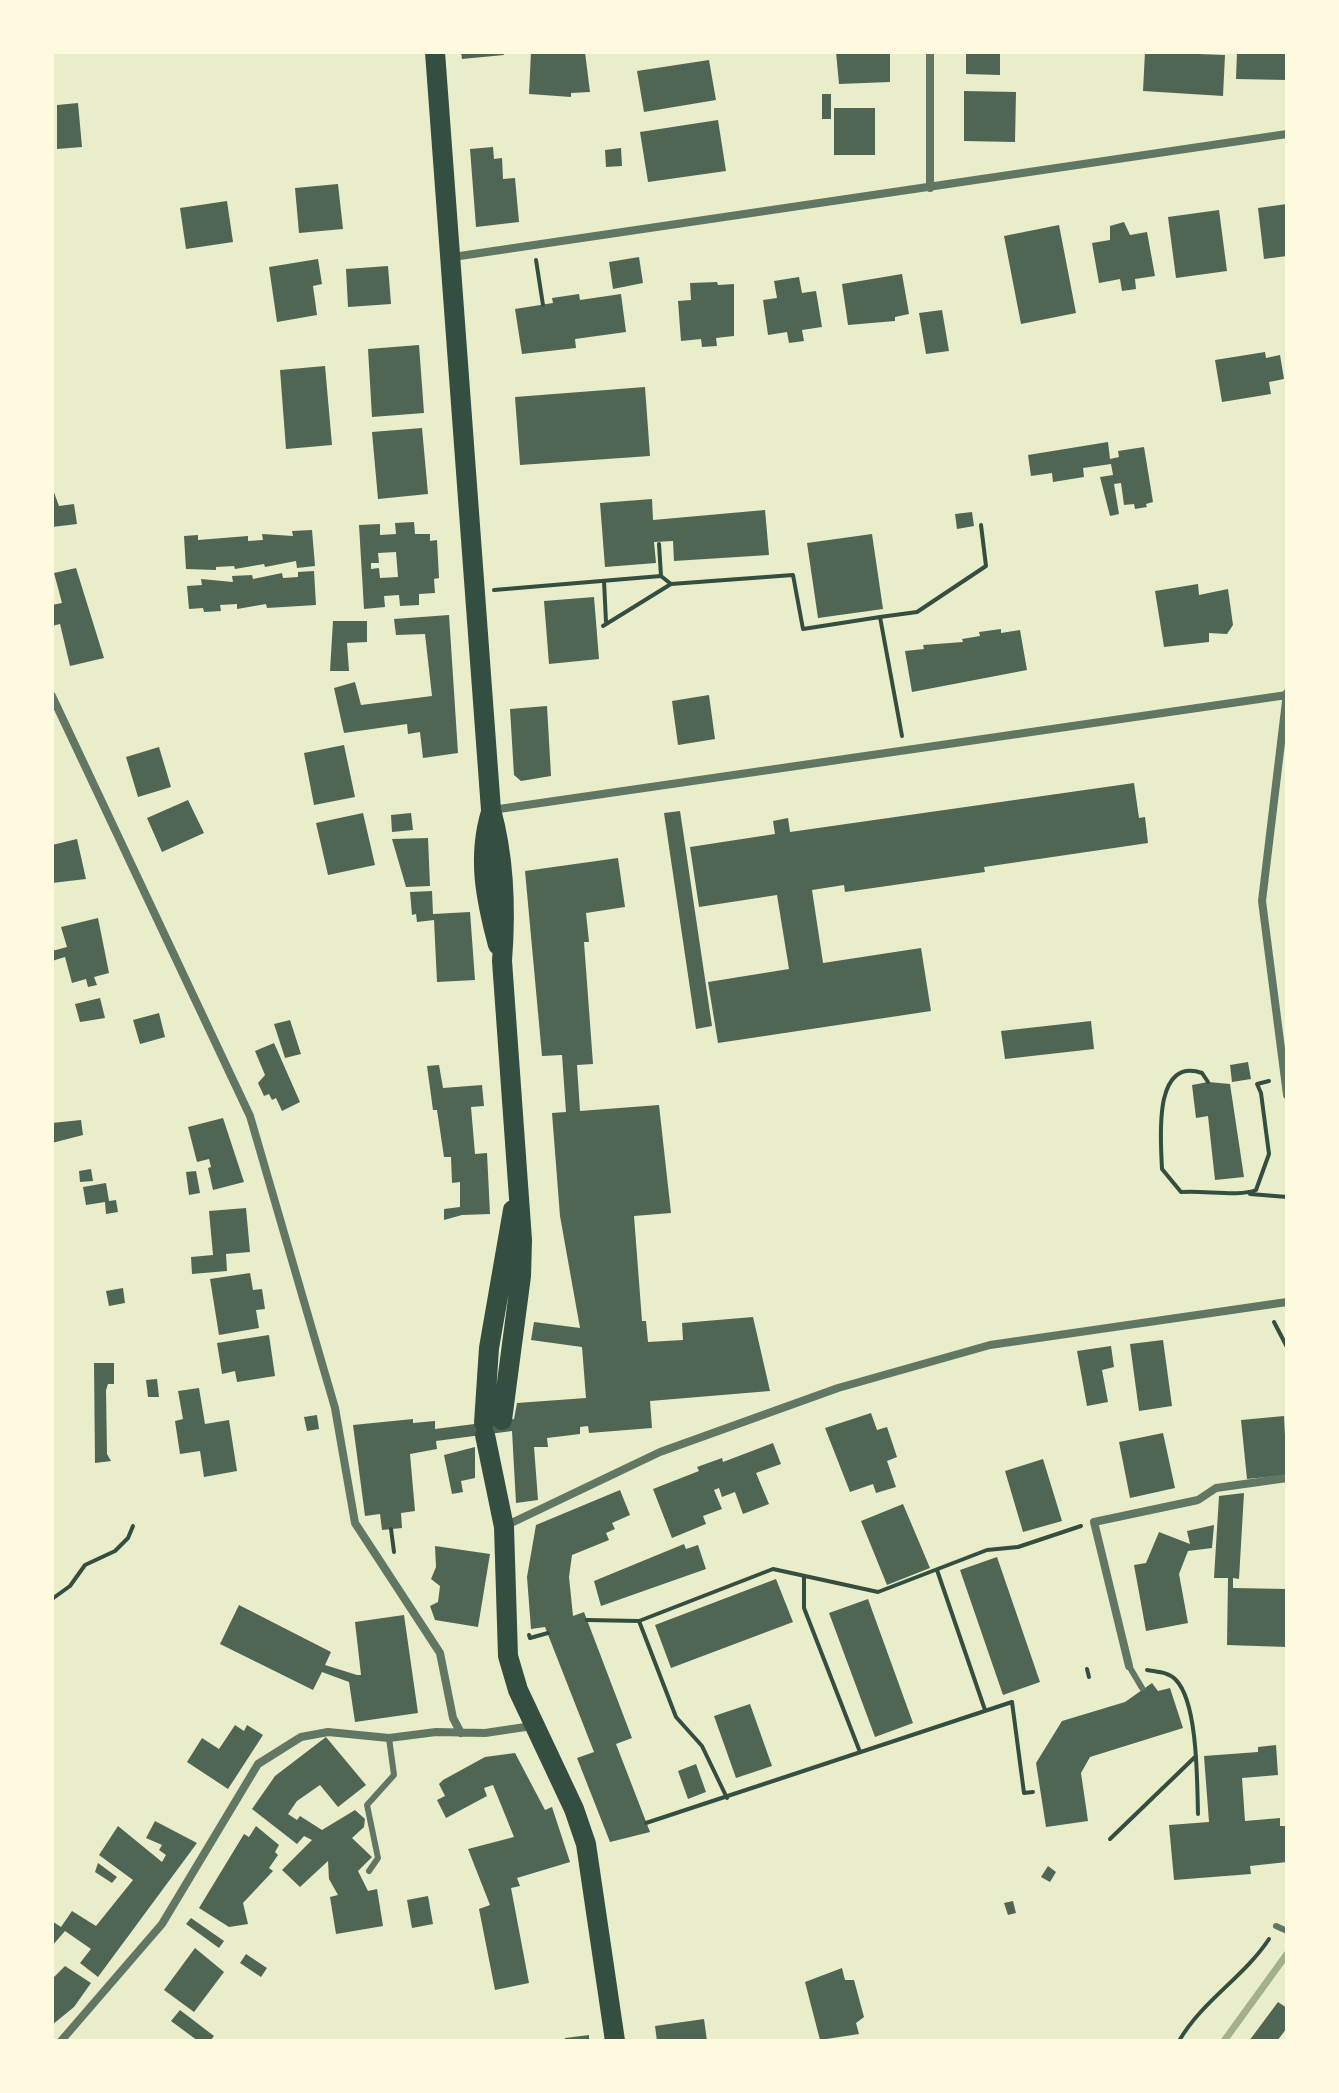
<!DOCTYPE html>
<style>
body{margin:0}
#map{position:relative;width:1339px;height:2093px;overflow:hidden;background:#e9edc9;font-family:"Fira Sans Condensed",sans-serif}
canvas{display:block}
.frame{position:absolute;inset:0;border:54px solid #fefae0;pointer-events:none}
</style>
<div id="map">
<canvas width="1339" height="2093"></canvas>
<div class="frame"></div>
</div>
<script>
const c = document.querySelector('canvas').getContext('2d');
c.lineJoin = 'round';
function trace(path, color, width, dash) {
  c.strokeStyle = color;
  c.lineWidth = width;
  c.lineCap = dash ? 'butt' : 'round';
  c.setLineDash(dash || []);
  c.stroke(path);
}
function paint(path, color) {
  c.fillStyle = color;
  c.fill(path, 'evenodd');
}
trace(new Path2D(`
 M1224,2041L1287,1954`), '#a3b18a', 7);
paint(new Path2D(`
 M461,52H503L504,55L462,59Z
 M531,52H585L590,92L571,93V97L529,94Z
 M836,52H890V82L839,84Z
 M966,52H1000V75L966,74Z
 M1145,52L1225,55L1223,96L1143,91Z
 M1237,52H1287V80L1236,79Z
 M709,60L716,100L644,112L637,71Z
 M964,91L1016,92L1015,142L964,141Z
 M822,94H831V119H822Z
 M78,103L82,147L57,149V105Z
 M834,108H875V155H834Z
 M718,120L726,171L648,182L640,132Z
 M493,147L494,159L502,158L503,179L515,178L519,222L476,227L470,149Z
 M621,148L622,166L606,167L605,150Z
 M338,184L343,229L299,233L295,188Z
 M227,201L233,242L186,249L180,208Z
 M1287,204V256L1264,259L1258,208Z
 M1219,210L1227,271L1176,278L1168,217Z
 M1124,222L1130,235L1147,232L1155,276L1135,279L1136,289L1122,291L1120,279L1099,283L1092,243L1110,240V226Z
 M1059,225L1076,313L1021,324L1004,236Z
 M639,257L643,283L613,289L609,262Z
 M318,259L322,284L313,286L317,315L277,322L269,267Z
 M388,266L391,304L348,307L346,269Z
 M902,274L909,314L895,317V321L848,325L842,284Z
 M799,277L802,293L816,291L822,327L802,330L804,341L789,343L787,332L768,335L763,300L777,298L774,281Z
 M717,282L718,285L734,284V336L716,338L717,346L702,347L701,339L681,341L678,301L691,300L690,283Z
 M579,294L580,300L621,294L626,332L575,339L576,348L522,354L515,309L553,303L552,298Z
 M942,310L949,351L926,354L919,313Z
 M419,345L424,413L372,417L368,349Z
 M1265,352L1266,358L1280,355L1284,379L1269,382L1271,394L1222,402L1215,360Z
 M325,366L332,445L286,449L280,370Z
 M645,387L650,456L520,465L515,397Z
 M422,428L428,494L378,499L372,432Z
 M1108,442L1110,459L1119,457L1118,451L1144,447L1153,502L1146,504L1147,507L1135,509L1134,504L1124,505L1121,483L1114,484L1119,514L1110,516L1100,477L1113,475L1111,464L1083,468L1084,477L1053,482L1052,473L1031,476L1028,455Z
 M52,487L59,506L74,504L77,524L52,527Z
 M652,499L653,520L765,510L769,555L674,561L673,541L654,542L656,563L605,567L600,503Z
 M972,512L974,526L957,529L955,514Z
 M414,522L415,534H430V541L437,540L439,578L434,579L435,593L419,594V605L400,606L399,595L384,596L385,607L364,609L359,525L380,524V535L396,534L395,523ZM396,552L398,577L380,578L379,568L371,569V563H379L378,553Z
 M312,530L315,566L297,568L296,561L265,567L264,564L235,569L234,566L216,567V570L186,569L184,536L198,535V540L248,536V541L263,540L262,534L293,536L292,531Z
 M872,534L883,609L818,618L807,543Z
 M76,568L104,658L70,666L60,624L52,626V605L62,603L54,573Z
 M314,571L316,605L267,608L266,604L237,609V604L220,605L221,611L204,612L203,608L189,609L187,586L202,585L201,579L233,582L232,576L252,575L253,579L282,573L283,578L298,577V572Z
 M1198,584L1199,595L1228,589L1233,625L1227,634L1209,633V642L1164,647L1155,591Z
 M594,597L599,659L549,664L544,601Z
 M449,615L458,753L423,758L420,732L408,734L407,724L344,733L334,688L355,682L361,705L432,696L425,634L396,635L394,619Z
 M333,621H367V642L347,643L349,671H330Z
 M1001,629V633L1020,630L1027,670L912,692L905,651L924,649L923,645L963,642L962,639L980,636L979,632Z
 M709,695L715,739L678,745L672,701Z
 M547,706L551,776L521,781L514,775L510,709Z
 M344,745L355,797L314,805L304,753Z
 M159,747L171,787L138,797L126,757Z
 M1134,783L1139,818L1145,817L1148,843L984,867L985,872L845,892L844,885L812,890L823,963L921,948L931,1011L718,1043L708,982L789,969L777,895L699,907L690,847L775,834L773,821L788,818L790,832Z
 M188,800L204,833L162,852L147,818Z
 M680,811L712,1026L696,1029L664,813Z
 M363,813L375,865L328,875L316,823Z
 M411,813L413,830L392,832L391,815Z
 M428,838L430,886L406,887L392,839Z
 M77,839L86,879L52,883V845Z
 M618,858L625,907L586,913L589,942H584L593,1064L577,1065L580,1111L659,1105L671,1213L634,1216L642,1321H646L648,1342L683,1340L682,1323L753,1317L770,1391L650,1401L652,1428L589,1433L588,1426L580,1427V1434L547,1438L548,1447H534L538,1500L516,1503L512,1431L436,1441L437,1449L410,1454L415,1511L401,1513L402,1528L382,1530L380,1514L365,1516L353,1425L413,1419V1423L435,1421V1429L514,1419L517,1403L586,1398L582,1347L531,1340L534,1322L580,1328L560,1216L552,1113L566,1112L562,1055L542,1056L525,871Z
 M432,891L433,914L470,912L475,980L437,982L434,920L417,922L416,914L412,915L410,892Z
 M98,918L109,973L94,977L97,985L88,987L86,979L72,983L65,957L52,961V951L67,947L61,927Z
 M100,998L105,1018L80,1022L75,1004Z
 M159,1013L165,1037L140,1044L133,1020Z
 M290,1020L301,1054L285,1058L274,1024Z
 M1091,1021L1094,1049L1005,1059L1001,1031Z
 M274,1043L300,1102L282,1111L276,1098L272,1100L269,1094L264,1096L258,1083L265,1075L255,1051Z
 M1248,1062L1251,1079L1232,1082L1230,1065Z
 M439,1065L443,1088L482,1085L484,1106L471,1107L475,1154L487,1153L490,1214L462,1215L444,1220V1209L460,1207V1182L452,1183L451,1157H444L437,1110H433L427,1066Z
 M1208,1082L1230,1084L1244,1177L1215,1180L1208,1116L1196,1118L1192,1085Z
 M223,1118L244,1182L213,1190L208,1168L211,1167L209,1159L197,1162L188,1127Z
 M81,1120L83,1135L52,1143V1123Z
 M91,1169L93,1181L80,1182L79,1171Z
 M196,1171L200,1193L189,1195L186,1172Z
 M106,1183L109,1201L116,1200L118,1212L106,1214L105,1202L86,1205L83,1187Z
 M246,1208L250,1252L226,1254L227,1271L192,1274L191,1257L213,1255L209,1211Z
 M250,1273L253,1290L262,1289L265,1309L256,1310L259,1328L219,1335L210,1279Z
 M123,1288L125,1303L109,1306L106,1291Z
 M269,1335L275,1376L237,1382L235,1371L222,1374L217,1343Z
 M1163,1340L1172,1406L1139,1411L1130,1344Z
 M1111,1346L1114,1367L1102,1370L1108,1402L1087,1406L1077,1351Z
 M94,1363H114V1384H108L106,1390L107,1454L111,1461L95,1463Z
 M157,1379L159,1397H148L146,1380Z
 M199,1388L205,1424L229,1420L237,1471L204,1477L200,1451L180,1454L175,1421L183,1419L178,1391Z
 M871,1413L877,1430L887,1427L897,1457L887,1461L896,1487L876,1493L873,1484L850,1492L825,1428Z
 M317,1415L319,1429L307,1431L304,1417Z
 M1284,1416L1287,1475L1247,1479L1241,1420Z
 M1163,1433L1175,1488L1130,1498L1119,1442Z
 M773,1443L781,1464L756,1473L769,1504L743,1514L735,1492L722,1497L719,1488L714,1490L722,1509L703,1516L706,1524L672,1538L653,1489L699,1471L697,1467L722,1458L723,1462Z
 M475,1447V1478L461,1481L463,1492L452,1494L444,1455Z
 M1043,1459L1062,1521L1023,1532L1005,1471Z
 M620,1490L630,1515L612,1523L615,1529L606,1533L609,1540L572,1555L569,1577L573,1616L584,1612L632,1738L616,1744L650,1832L610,1842L577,1758L594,1752L545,1627L531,1629L527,1577L536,1525Z
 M1244,1493L1239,1579L1233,1578V1588L1287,1589V1647L1227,1645L1228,1578H1214L1219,1496Z
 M903,1504L930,1568L887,1585L861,1521Z
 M1214,1525L1212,1548L1188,1551L1179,1574L1188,1623L1146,1631L1134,1565L1146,1563L1159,1532L1190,1544L1187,1531Z
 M684,1544L686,1549L698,1545L706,1569L601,1606L594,1581Z
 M435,1546L490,1554L478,1627L435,1620L430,1606L438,1602L440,1586L431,1579L436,1567Z
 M997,1557L1040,1682L1003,1695L960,1570Z
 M776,1579L793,1622L671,1668L655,1625Z
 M868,1599L913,1723L875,1737L829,1613Z
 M239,1605L331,1652L325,1665L357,1675H361L355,1622L404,1615L418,1713L355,1722L349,1682L322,1672L313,1690L220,1644Z
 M1152,1683L1158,1691L1170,1688L1183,1728L1090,1757L1081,1773L1088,1821L1046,1827L1036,1763L1062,1721L1125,1702Z
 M750,1704L772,1766L736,1778L714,1716Z
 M235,1725L244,1731L247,1725L263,1735L228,1789L187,1762L202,1738L219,1749Z
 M326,1737L366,1785L338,1807L320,1785L297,1801L288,1814L297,1820L300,1816L322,1830L355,1810L365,1819L364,1827L352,1838L372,1857L358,1871L368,1891L377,1889L383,1926L336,1934L330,1897L338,1895L329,1879L328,1861L300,1887L282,1870L312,1840L304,1836L297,1844L252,1809L275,1776Z
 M1276,1745L1278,1775L1242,1778L1245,1821L1280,1818V1826H1287V1862L1250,1866L1251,1874L1174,1880L1169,1825L1209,1822L1204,1756L1258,1752V1747Z
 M515,1753L545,1810L552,1807L570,1862L517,1878L520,1886L511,1888L529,1983L495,1990L479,1909L490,1905L468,1849L514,1837L493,1785L484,1788L487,1796L446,1818L437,1800L445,1796L439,1784L443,1780L485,1757Z
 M696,1764L706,1792L688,1799L678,1771Z
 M155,1821L197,1843L98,1977L80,1963L91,1949L65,1931L52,1946V1921L61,1927L72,1911L96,1926L133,1880L99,1855L118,1826L162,1862L166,1855L159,1850L162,1845L146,1838Z
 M256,1826L279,1845L275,1852L278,1855L269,1868L273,1871L243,1903L248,1924L229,1927L199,1908L244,1834L249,1837Z
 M98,1863L117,1877L112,1883L95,1872Z
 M1048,1866L1056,1872L1050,1882L1041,1877Z
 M428,1896L433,1924L412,1928L407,1900Z
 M1013,1901L1016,1913L1008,1915L1004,1903Z
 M191,1918L224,1941L219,1948L186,1924Z
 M195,1948L224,1972L194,2012L164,1990Z
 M246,1954L267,1968L261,1977L240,1963Z
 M65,1966L91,1983L74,2007L52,2025V1979Z
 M842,1968L845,1980H854L864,2017L856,2023L859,2034L820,2040L805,1982Z
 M1278,2002L1287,2008V2028L1277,2041H1249Z
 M180,2010L214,2036L210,2041H198L171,2021Z
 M704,2019L707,2041H657L655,2026Z
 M589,2035V2041H565V2038Z`), '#4f6655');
trace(new Path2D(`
 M536,260L543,305
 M604,581L606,622
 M671,584L793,575L803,629L880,617L902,736
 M494,590L661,576L659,544
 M880,617L917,612L986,566L981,525
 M603,626L671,584L661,576
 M1208,1082L1202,1073C1152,1056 1161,1142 1162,1169L1181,1192C1203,1190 1240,1197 1256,1190L1269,1154L1261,1093L1257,1084L1269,1081
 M1250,1194L1287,1197
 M1274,1322L1287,1347
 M391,1529L394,1552
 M937,1570L985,1710
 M804,1577V1608L860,1752
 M52,1599L70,1586L85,1565L115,1551L128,1538L133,1526
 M587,1620L639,1621L773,1569L878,1592L987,1550L1018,1547L1081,1526
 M639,1621L676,1717L702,1746L727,1798
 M529,1635L530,1638L548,1633
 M1087,1669L1089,1677
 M1147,1670C1157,1672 1169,1672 1176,1680C1198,1703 1197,1782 1198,1814
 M646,1823L1012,1702L1024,1793L1033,1792
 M1110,1839L1196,1756
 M1179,2041C1202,2001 1244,1977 1269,1939`), '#344e41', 4);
trace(new Path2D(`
 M1129,1666L1142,1688
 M369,1871L378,1858L367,1805L394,1775L389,1738
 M1276,1926L1287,1931`), '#617663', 6);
trace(new Path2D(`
 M930,188V52
 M453,257L1287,134
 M1287,693L1262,901L1287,1095
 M52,696L250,1116L335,1408L355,1523L440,1653L453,1718L461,1733
 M492,810L1287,695
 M505,1526L660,1452L838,1388L990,1345L1287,1302
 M1129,1666L1094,1522L1198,1500L1216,1488L1287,1478
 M61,2041L162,1924L258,1764L301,1737L328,1732L389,1738L436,1732L485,1733L532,1726`), '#617663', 8);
trace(new Path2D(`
 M435,52L491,810C505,860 506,910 502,961L522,1240L521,1276L502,1420
 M491,812C477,858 486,900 498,945
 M484,1423L489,1348L513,1210
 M485,1435L504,1527L508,1656L518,1690L574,1809L586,1844L615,2041`), '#344e41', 20);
</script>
